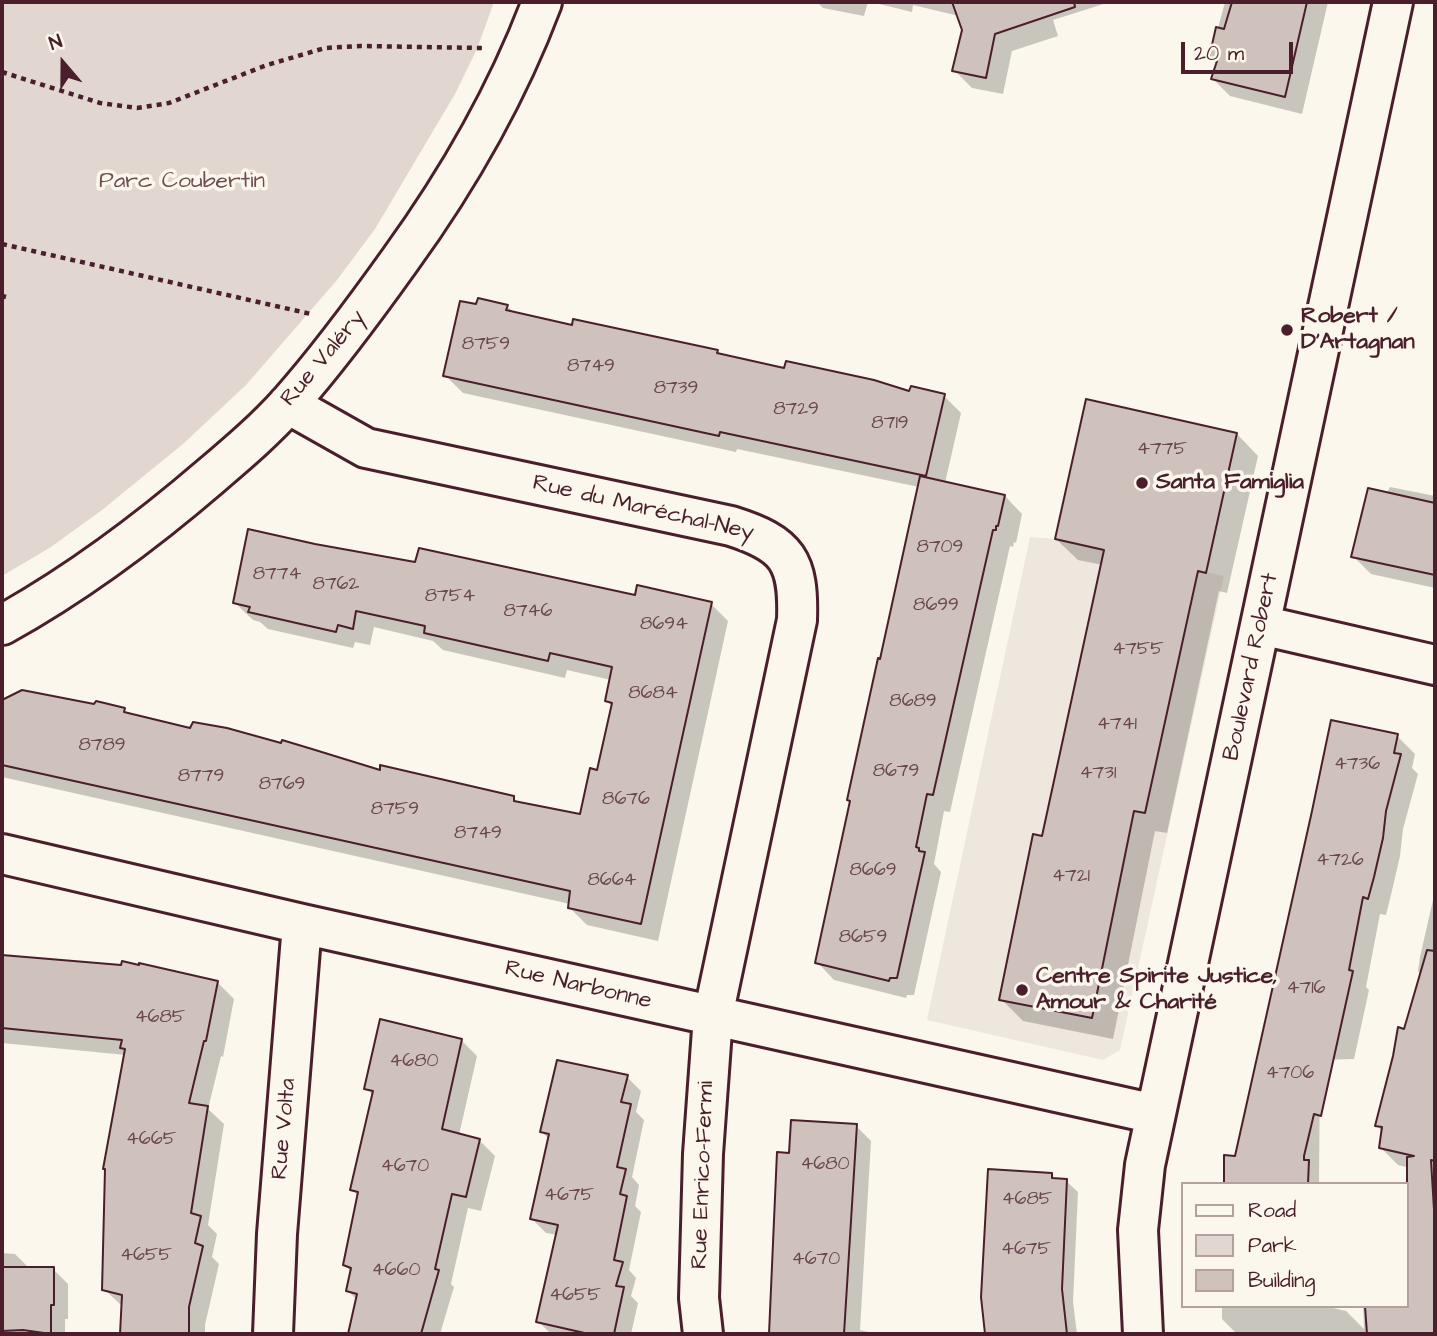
<!DOCTYPE html>
<meta charset="utf-8">
<style>
body{margin:0}
#map{position:relative;width:1437px;height:1336px;overflow:hidden;background:#fbf7ec;font-family:"Architects Daughter",sans-serif}
canvas{display:block}
.frame{position:absolute;inset:0;border:4px solid #4a1f2b;pointer-events:none}
.legend{position:absolute;left:1181px;top:1182px;width:228px;height:126px;box-sizing:border-box;background:#fbf7ec;border:2px solid #b4a19f;margin:0;padding:9px 12px;list-style:none;font-size:21px;color:#4a1f2b}
.legend li{display:flex;align-items:center;gap:14px;height:35px}
.legend b{width:35px;border:2px solid #b4a19f}
.north{position:absolute;left:28px;top:28px;width:70px;height:70px;-webkit-text-stroke:5px #fbf7ec;paint-order:stroke;rotate:340deg;font-size:19px;font-weight:700;line-height:28px;text-align:center;color:#4a1f2b}
.north::after{content:'';display:block;margin:auto;width:24px;height:32px;background:#4a1f2b;clip-path:polygon(50% 0,100% 100%,50% 72%,0 100%)}
.scale{position:absolute;left:1181px;top:42px;width:112px;height:32px;box-sizing:border-box;border:4px solid #4a1f2b;border-top:0;padding-left:9px;font-size:21px;line-height:24px;white-space:nowrap;color:#4a1f2b;-webkit-text-stroke:5px #fbf7ec;paint-order:stroke}
</style>
<div id="map">
<canvas width="1437" height="1336"></canvas>
<div class="frame"></div>
<ul class="legend">
<li><b style="height:9px;background:#fbf7ec"></b>Road</li>
<li><b style="height:19px;background:#e2d7d0"></b>Park</li>
<li><b style="height:19px;background:#cfc2bc"></b>Building</li>
</ul>
<div class="north">N</div>
<div class="scale">20 m</div>
</div>
<script>
const c = document.querySelector('canvas').getContext('2d');
c.lineJoin = 'round';
function paint(path, color) {
  c.fillStyle = color;
  c.fill(path, 'evenodd');
}
function trace(path, color, width, dash) {
  c.strokeStyle = color;
  c.lineWidth = width;
  c.lineCap = dash ? 'butt' : 'round';
  c.setLineDash(dash || []);
  c.stroke(path);
}
function drawText(font, color, halo, rows, align = 'center') {
  c.font = font + ' "Architects Daughter",sans-serif';
  c.lineWidth = 7;
  c.setLineDash([]);
  c.textBaseline = 'middle';
  c.strokeStyle = halo;
  c.fillStyle = color;
  for (const [text, x, y, turn = 0] of rows) {
    c.save();
    c.translate(x, y);
    c.rotate((+turn || 0) * Math.PI / 180);
    c.textAlign = isNaN(turn) ? turn : align;
    if (halo) c.strokeText(text, 0, 0);
    c.fillText(text, 0, 0);
    c.restore();
  }
}
paint(new Path2D(`
 M1030,537L1055,539L1224,576L1120,1050L1103,1060L927,1020Z`), '#eee7de');
paint(new Path2D(`
 M2,2H494L477,49L455,94L375,229L337,280L246,385L183,444L102,510L51,547L2,576Z`), '#e2d7d0');
paint(new Path2D(`
 M817,2H868L864,16L823,8Z
 M871,2H1110L1053,20L1058,36L1012,51L1003,94L972,88L954,70L963,30L959,16L913,5L912,12Z
 M1225,2H1328L1302,114L1230,96L1213,79L1218,65L1210,58Z
 M478,306H507L515,314L573,327L717,352L720,355L786,370L910,393L944,396L961,413L945,483L1005,496L1022,514L1016,543L1014,542L1013,547L1010,546L950,812L944,811L934,864L941,872L914,995H907L906,998L834,980L817,962L919,487L737,449L736,452L463,393L445,375Z
 M1237,434L1258,456L1227,593L1219,591L1167,833L1155,831L1113,1039L1023,1021L1001,999L1044,838L1103,565L1078,560L1056,539Z
 M1390,487L1435,496V588L1371,574L1353,556Z
 M314,545L416,564L636,597L711,604L728,621L658,941L587,925L569,907L570,904L2,777V702L22,692L124,710L129,715L381,773L513,798L519,803L582,816L598,772L613,707L607,701L611,680L567,670L565,678L443,650L433,641L374,627L370,645L355,642L353,648L268,629L260,622L253,620L235,603Z
 M1397,736L1415,754L1412,768L1418,774L1403,829L1400,856L1391,895L1386,915L1380,914L1366,987L1369,990L1354,1059L1320,1060L1319,1184H1225Z
 M1435,891V1174L1398,1165L1381,1148L1383,1132L1377,1126L1421,974L1418,971L1420,957Z
 M2,956L123,967L217,982L234,999L223,1057L221,1056L208,1109L224,1124L208,1225L217,1234L212,1257L219,1264L205,1325V1334H122L123,1307L104,1289L126,1055L2,1043Z
 M461,1040L477,1056L459,1135L479,1140L495,1156L481,1211L468,1208L451,1284L454,1287L440,1334H349L357,1300L348,1291L352,1272L345,1265L359,1197L352,1189L374,1096L366,1088Z
 M627,1077L641,1091L636,1112L644,1120L632,1177L639,1185L635,1206L641,1212L629,1270L636,1278L631,1296L638,1303L631,1334H551L538,1321L558,1235L546,1233L532,1219L549,1139L542,1132Z
 M856,1126L871,1141L860,1330L877,1334H779L775,1296L791,1154Z
 M1051,1174L1057,1180L1066,1181L1078,1192L1073,1302L1077,1334H988L982,1296Z
 M1432,1198L1435,1201V1334H1237L1222,1319V1306H1325L1346,1311L1364,1329L1363,1306H1407Z
 M2,1253L15,1254L30,1269H53L68,1284V1319H65V1334H2Z`), '#0003');
const building = new Path2D(`
 M952,2H1074L1075,7L995,34L986,78L952,71L962,30Z
 M1232,2H1307L1285,97L1211,79L1217,61L1209,58L1216,27L1224,29Z
 M478,298L508,305L506,310L572,325L573,319L718,350L717,353L784,368L786,361L874,380L909,391L911,386L945,394L926,476L720,432L719,436L443,376L460,301L476,304Z
 M1086,399L1237,433L1206,573L1198,571L1145,813L1134,811L1092,1018L999,1000L1033,834L1042,836L1104,550L1055,539Z
 M920,476L1005,495L998,526H996V530H993L933,795L927,794L916,847L919,848V851L925,852L897,978H890L889,981L815,963L850,801L847,800L878,658L880,659Z
 M1368,488L1435,503V575L1351,557Z
 M248,529L315,544L415,562L419,548L635,595L637,585L712,602L641,924L568,908L570,891L2,765V700L22,690L94,704L96,701L125,708L124,712L190,728L193,722L227,728L281,743L282,740L312,749L380,770V765L514,796V801L580,814L590,768L597,770L612,703L605,701L612,667L550,653L548,661L424,633L425,626L356,611L353,629L338,625L336,632L248,612L250,607L233,603Z
 M1331,720L1398,734L1394,753L1401,754L1386,811L1383,838L1374,877L1368,899L1363,897L1349,970L1353,971L1321,1116L1314,1114L1304,1156V1160H1309L1308,1184H1224V1155L1235,1156L1312,811Z
 M1427,950L1435,951V1161L1431,1160L1435,1226V1334H1367L1365,1306H1407V1157L1414,1156L1379,1148L1382,1127L1375,1126L1393,1056L1398,1027L1404,1029Z
 M2,955L121,965L122,961L139,965V963L218,981L206,1041H204L189,1103L208,1106L191,1213L201,1216L195,1243L203,1246L189,1307V1334H120L122,1295L102,1290L105,1169H103L125,1049L120,1048L122,1040L2,1028Z
 M380,1019L462,1039L442,1129L480,1139L466,1197L452,1194L435,1269L439,1270L421,1334H348L357,1294L346,1291L351,1268L343,1265L358,1192L350,1190L373,1091L364,1089Z
 M557,1060L628,1075L621,1102L631,1104L617,1167L626,1169L620,1194L627,1196L614,1260L623,1262L616,1286L624,1287L614,1334H589L536,1322L558,1225L530,1219L549,1134L540,1132Z
 M791,1120L857,1124L844,1334H769L777,1152L789,1153Z
 M988,1169L1052,1173V1178L1067,1179L1062,1289L1067,1334H985L981,1297Z
 M2,1267H54V1305H51V1334L23,1330L2,1331Z`);
paint(building, '#cfc2bc');
trace(building, '#4a1f2b', 2);
const minor = new Path2D(`
 M288,404L366,448L731,526C788,544 799,561 797,620L713,1016L703,1154L699,1298L703,1334
 M2,625C78,583 147,531 212,475C239,452 266,429 290,402C329,358 365,309 400,260C458,180 507,95 542,2
 M1261,625L1435,665
 M2,854L302,924L1155,1114
 M273,1334L277,1234L302,924
 M1143,1334L1138,1230L1145,1165L1393,2`);
trace(minor, '#4a1f2b', 44);
trace(new Path2D(`
 M2,72L100,103L137,108L169,103L267,65L325,48L360,46L483,48
 M2,244L311,314
 M2,296L6,297`), '#4a1f2b', 4.5, [5, 5]);
trace(minor, '#fbf7ec', 38);
for (const [x, y, r, color] of [
 [1287,330,7,"#4a1f2b"],
 [1142,483,7,"#4a1f2b"],
 [1022,990,7,"#4a1f2b"]
]) {
  const dot = new Path2D();
  dot.arc(x, y, r, 0, 2 * Math.PI);
  c.fillStyle = color;
  c.fill(dot);
  trace(dot, '#fbf7ec', 2.5);
}
drawText('19px', '#6b484f', null, [
 ["8759",486,345],
 ["8749",591,367],
 ["8739",676,389],
 ["8729",796,410],
 ["8719",890,424],
 ["4775",1162,450],
 ["8709",940,548],
 ["8774",277,575],
 ["8762",336,585],
 ["8754",450,597],
 ["8699",936,606],
 ["8746",528,612],
 ["8694",664,625],
 ["4755",1138,650],
 ["8684",653,694],
 ["8689",913,702],
 ["4741",1117,725],
 ["8789",102,746],
 ["4736",1357,765],
 ["8679",896,772],
 ["4731",1098,774],
 ["8779",201,777],
 ["8769",282,785],
 ["8676",626,800],
 ["8759",395,810],
 ["8749",478,834],
 ["4726",1340,861],
 ["8669",873,871],
 ["4721",1071,877],
 ["8664",612,881],
 ["8659",863,938],
 ["4716",1306,989],
 ["4685",160,1018],
 ["4680",414,1062],
 ["4706",1290,1074],
 ["4665",151,1140],
 ["4680",825,1165],
 ["4670",405,1167],
 ["4675",569,1196],
 ["4685",1027,1200],
 ["4675",1026,1250],
 ["4655",146,1256],
 ["4670",816,1260],
 ["4660",396,1271],
 ["4655",575,1296]
]);
drawText('23px', '#704d54', '#fbf7ec', [
 ["Parc Coubertin",182,182]
]);
drawText('bold 23px', '#4a1f2b', '#fbf7ec', [
 ["Robert /",1301,317],
 ["D'Artagnan",1301,343],
 ["Santa Famiglia",1156,483],
 ["Centre Spirite Justice,",1036,977],
 ["Amour & Charité",1036,1003]
], 'left');
drawText('23px', '#4a1f2b', '#fbf7ec', [
 ["Rue Valéry",324,359,-50],
 ["Rue du Maréchal-Ney",643,509,13],
 ["Boulevard Robert",1252,667,-78],
 ["Rue Narbonne",578,986,13],
 ["Rue Volta",285,1129,-85],
 ["Rue Enrico-Fermi",704,1175,-88]
]);
</script>
